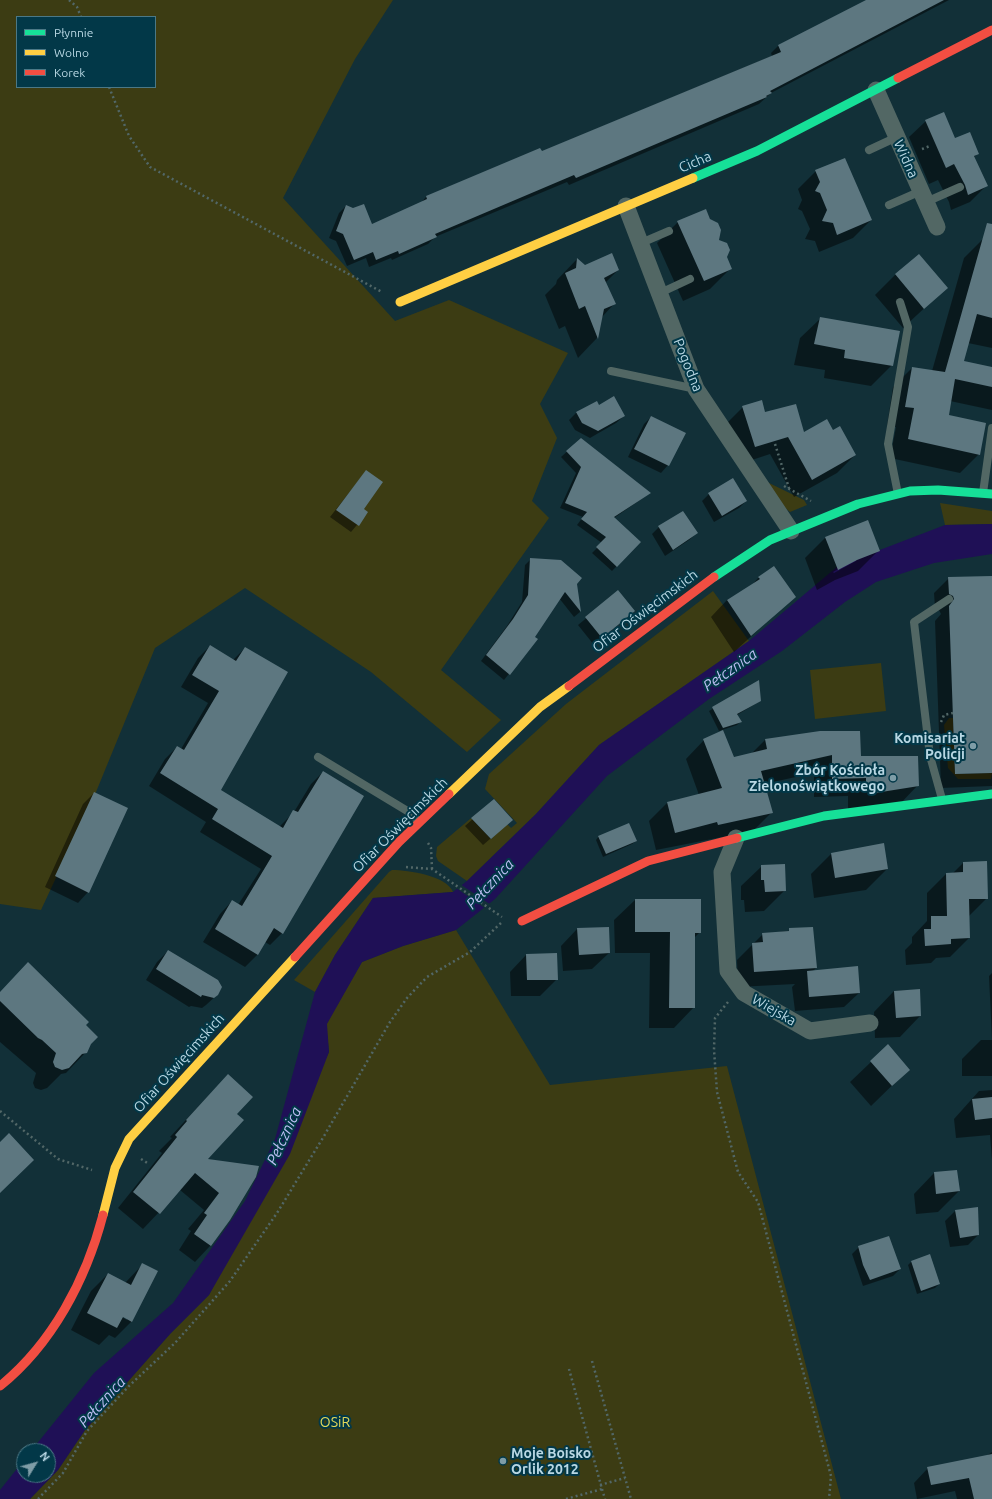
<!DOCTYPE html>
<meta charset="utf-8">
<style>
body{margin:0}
#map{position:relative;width:992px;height:1499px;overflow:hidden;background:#123038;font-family:Ubuntu,sans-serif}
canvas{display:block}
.legend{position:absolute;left:16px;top:16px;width:140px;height:72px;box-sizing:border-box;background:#023848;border:1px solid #4b7886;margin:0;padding:5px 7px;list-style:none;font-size:12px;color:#b8d7e3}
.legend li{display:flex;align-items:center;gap:8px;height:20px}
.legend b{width:20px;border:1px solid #4b7886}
.north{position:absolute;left:16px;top:1443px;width:40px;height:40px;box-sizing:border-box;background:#023848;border:1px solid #4b7886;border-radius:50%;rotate:53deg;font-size:11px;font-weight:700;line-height:16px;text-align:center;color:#b8d7e3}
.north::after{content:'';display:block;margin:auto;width:14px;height:18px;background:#7e9da7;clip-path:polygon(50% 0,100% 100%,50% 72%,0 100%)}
</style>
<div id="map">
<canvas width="992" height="1499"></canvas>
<ul class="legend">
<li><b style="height:5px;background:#16e098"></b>Płynnie</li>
<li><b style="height:5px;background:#ffcf43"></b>Wolno</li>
<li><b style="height:5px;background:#f24e42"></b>Korek</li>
</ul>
<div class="north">N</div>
</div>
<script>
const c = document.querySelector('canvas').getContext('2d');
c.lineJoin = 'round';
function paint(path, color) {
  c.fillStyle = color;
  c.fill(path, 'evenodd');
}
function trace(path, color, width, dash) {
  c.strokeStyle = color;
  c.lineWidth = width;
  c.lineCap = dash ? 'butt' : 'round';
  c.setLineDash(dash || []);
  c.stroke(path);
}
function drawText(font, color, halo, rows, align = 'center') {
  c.font = font + ' Ubuntu,sans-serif';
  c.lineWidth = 4;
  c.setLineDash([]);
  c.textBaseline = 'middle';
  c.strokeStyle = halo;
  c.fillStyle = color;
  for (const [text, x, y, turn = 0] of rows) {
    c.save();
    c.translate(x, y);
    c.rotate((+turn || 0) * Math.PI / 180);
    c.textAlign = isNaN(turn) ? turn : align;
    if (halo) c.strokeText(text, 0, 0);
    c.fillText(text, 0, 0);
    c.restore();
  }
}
paint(new Path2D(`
 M0,0H393L355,59L283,198L395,321L449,300L568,353L540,404L557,438L532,501L549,518L441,670L501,720L467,752L371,672L245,588L155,648L96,792L41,910L0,904ZM17,17H155V87H17Z
 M767,482L804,500L807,505L790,512L782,505Z
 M940,503L992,511V524L945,525Z
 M713,591L749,641L599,745L536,814L467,881L438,861L436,856L437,847L483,808L471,818L491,839L507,824L511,828L517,823L485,789L489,774L566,704Z
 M881,663L886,711L815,719L810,670Z
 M949,718H953L955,774L992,773L991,779H958L948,768L944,725Z
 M392,870C409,870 447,876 453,892L373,898L335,955L315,992L294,980L389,872Z
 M456,930L550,1085L727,1066L841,1499H30L58,1470L85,1430L170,1334L209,1295L329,1052L326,1024L362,962L403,946Z`), '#3c3c13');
paint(new Path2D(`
 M992,524V554L934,563L876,582L845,602L782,651L709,699L607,776L495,899L456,930L403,946L362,962L327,1024L329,1052L290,1154L209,1295L170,1334L85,1430L58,1470L30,1499H0V1490L24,1460V1475H48V1451H31L94,1373L173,1303L245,1201L275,1139L315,992L335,955L373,898L453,892L467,881L536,814L599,745L749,641L838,566L945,525Z`), '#1f1056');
paint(new Path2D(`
 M460,884L491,905L486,909L456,888Z`), '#123038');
paint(new Path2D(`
 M868,0H949L771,93L759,104L569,185L567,182L435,237L428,244L392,260L391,258L369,267L366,258L347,266L336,241L329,238L339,213L346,206L372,225L420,204L426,197L541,152L772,56L771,53L778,46Z
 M926,121L978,153L974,157L986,186L970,202L951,210L949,202L938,180L929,184L909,137Z
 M816,171L871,220L853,238L819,252L815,241L805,239L810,229L802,211L798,209L802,200L798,189Z
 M706,210L731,268L710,289L683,301L657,243L678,222Z
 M983,239L992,242V348L968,343L963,362L992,368V410L950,401L948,416L979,454L960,473L890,458L896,427L887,426L893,387L912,368L932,371L964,258Z
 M577,259L585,266L618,270L605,283L614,304L602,317L597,338L578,358L565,326L559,329L545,295L556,284L557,280Z
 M896,274L946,288L903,328L875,295Z
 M821,318L892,365L871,386L824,378L825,370L794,365L800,338Z
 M596,402L598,406L624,416L616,423L590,438L575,430L569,420L576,413Z
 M743,407L765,413L803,434L833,432L855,455L837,473L794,497L770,454L737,465L725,425Z
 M651,417L668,465L661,473L628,457L644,424Z
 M581,439L650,493L614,518L640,542L612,571L592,553L602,543L577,525L583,517L560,508L576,473L561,457Z
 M366,471L363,510L367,513L351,532L330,517Z
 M709,494L746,501L739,508L714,522L702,501Z
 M659,527L697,533L689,540L665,556L652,534Z
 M825,538L879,550L858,571L835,580L817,590L805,558ZM856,559V561L834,573L833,572Z
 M531,559L576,584L580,612L574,617L559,598L534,638L536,640L504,680L481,661L507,626L522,602L525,565Z
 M759,577L794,597L734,652L711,617L727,600L751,586Z
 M992,577V786L941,788L935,621L941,614L939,610L935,608L934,593L949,578Z
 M618,592L634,611L594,645L578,625Z
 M210,646L233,660L245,648L220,790L279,827L294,812L311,784L323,772L282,933L270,945L265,942L258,954L245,967L203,942L220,914L232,901L238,905L261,869L200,832L206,822L149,786L165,759L177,747L181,749L208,703L181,687L198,658Z
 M759,682L760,701L737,715L740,722L737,725L719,731L709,711Z
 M820,732L860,758L918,785L900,804L848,809V796L814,797V773L764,784L772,812L753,831L656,850L649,821L667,803L699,795L686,759L704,740L733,759L751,754L765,740Z
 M94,793L88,892L78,903L45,887L83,804Z
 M494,800L504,827L483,845L465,826Z
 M599,836L636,841L632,844L603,857L596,840Z
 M831,854L887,869L866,890L814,898L811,874Z
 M963,863L987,898L969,916V938L950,957L936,958L931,963L906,965L905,950L912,943V937L927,921V893L946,874L953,873Z
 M762,866L785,890L764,911L745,912L744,900H741V886Z
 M635,900L700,932L694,938V1007L674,1028H649L650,953H615L614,920Z
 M812,928L816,968L813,971L859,993L844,1007L795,1011L792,987L795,984L738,987L737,960L763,934Z
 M577,929L609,953L592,969L563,971L561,946Z
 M168,951L218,994L206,1005L202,1008L191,1006L189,1007L146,980L157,962Z
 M526,955L557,979L540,996H511L510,972Z
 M992,973V1076H962V1059L981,1040H992L989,976Z
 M919,990L920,1016L900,1037L875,1038L874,1012L894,991Z
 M0,992L85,1025L90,1044L86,1052L66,1073L61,1074L47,1088L41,1090L35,1088L33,1083L36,1073L0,1042Z
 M871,1062L909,1069L871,1106L850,1082Z
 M992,1090V1160L990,1135L956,1138L954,1119L979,1091Z
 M212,1092L236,1114L206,1159L258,1167L210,1246L195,1262L179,1250L191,1231L188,1229L204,1210L180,1190L143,1229L118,1208L162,1153L159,1151L172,1138L170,1137Z
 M934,1173L959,1191L938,1212L916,1214L914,1194Z
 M955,1211L978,1235L968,1245L950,1247L945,1221Z
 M859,1247L900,1269L893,1276L863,1286L852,1254Z
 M929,1255L939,1284L935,1288L917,1294L908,1265L911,1262Z
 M143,1264L132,1321L115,1338L109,1335L99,1345L71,1330L91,1291L108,1274L125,1283ZM118,1315L127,1318V1320Z
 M992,1452V1499H957L955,1491L917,1499L914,1483L928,1468L985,1457Z`), '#0007');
paint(new Path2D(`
 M866,0H944L770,91L772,93L766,96L767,97L576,178L574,175L435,234L437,237L399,254L398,251L376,260L373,252L354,260L343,234L336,231L346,205L353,208L364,204L372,224L427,199L426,196L540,148L542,151L781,52L778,45Z
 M944,112L955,138L970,132L979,154L974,156L988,186L968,195L965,185L954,164L946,168L925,120Z
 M845,158L872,220L837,235L833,223L822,221L827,210L820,193L815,191L820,182L815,170Z
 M706,209L710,219L718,223L721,230L719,240L727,243L730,250L727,257L732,269L704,281L677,221Z
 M987,223L992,224V318L977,314L964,361L992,367V387L955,379L949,415L986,423L980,455L908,439L914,408L905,407L912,367L945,372Z
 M612,253L619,270L604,278L616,304L604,309L598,339L585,306L579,309L565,273L576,268L577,258L585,265Z
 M919,254L948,288L924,309L895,274Z
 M820,317L900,331L893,366L844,358L845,350L814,344Z
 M614,396L625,416L598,431L582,423L576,412L597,401L599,405Z
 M762,400L765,412L796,404L804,432L827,419L833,430L840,426L856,455L812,480L788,437L755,447L742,406Z
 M651,416L686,433L669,466L634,449Z
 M581,438L651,493L614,517L641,542L617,567L596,547L606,537L581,519L587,512L565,503L581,467L566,451Z
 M366,470L383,482L364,509L368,512L359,526L336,510Z
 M733,478L747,501L722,516L708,493Z
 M683,511L698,533L673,550L658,526Z
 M868,520L880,551L857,560L838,570L825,537Z
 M530,558L561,560L582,578L577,584L581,612L565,592L535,637L538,639L510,675L486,655L513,619L528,595Z
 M774,566L796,597L751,636L727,600L760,579L758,577Z
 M992,576V773L955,774L949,606L954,599L953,596L949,594L948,577Z
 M618,590L635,611L602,638L585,617Z
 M210,645L236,661L245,647L288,672L221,790L283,828L293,810L298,812L323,771L364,796L283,934L274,928L258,955L215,929L232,900L242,906L272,856L212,819L218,809L160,773L177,746L184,750L219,691L192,675Z
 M759,680L761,701L737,714L742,722L723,728L712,707Z
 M723,730L734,757L767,749L765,739L820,731H860L861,756H918L919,786L875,793L874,791H866V778L832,779V755L761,771L773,813L718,825L717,822L675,833L667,802L722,788L703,739Z
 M94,792L128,808L89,893L55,876Z
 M494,799L513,820L491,839L471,818Z
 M629,823L637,841L606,854L598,836Z
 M884,843L888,869L835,878L831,853Z
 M987,861L988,899H969L970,938L951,939V944L925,946L924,929H931V916H947L946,873L963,872V862Z
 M785,864L786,891L765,892L764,880H761V865Z
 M635,899H701V933H695V1008H669L670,932H635Z
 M609,927L610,953L579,955L577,928Z
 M813,927L817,968L754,972L752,943L763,942L762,933L789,931V928Z
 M168,950L218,980L222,987L218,995L214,998L202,995L201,997L156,969Z
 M557,953L558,980H527L526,954Z
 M28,962L89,1022L86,1025L98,1037L91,1044L87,1053L82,1054L69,1068L62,1070L55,1067L53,1062L56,1053L42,1040L38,1038L0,1001V992Z
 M858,966L860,993L809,997L807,971Z
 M920,989L921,1016L896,1018L894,991Z
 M888,1044L910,1070L892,1086L870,1061Z
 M228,1074L253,1097L237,1114L244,1120L208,1159L259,1166L256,1177L230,1220L211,1246L194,1234L207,1215L204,1213L219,1193L195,1173L160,1214L133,1192L177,1137L175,1135L187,1121L186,1120Z
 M992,1097V1118L975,1120L972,1099Z
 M9,1133L34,1160L0,1193V1142Z
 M957,1170L960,1191L936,1194L934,1172Z
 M978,1207L979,1235L960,1238L955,1210Z
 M889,1236L901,1269L870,1280L863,1265L858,1246Z
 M930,1254L940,1284L921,1291L911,1261Z
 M142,1263L158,1271L132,1322L123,1317L117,1328L87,1313L108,1273L131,1285Z
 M992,1454V1499H974L969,1478L931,1485L927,1467Z`), '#5d7780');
trace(new Path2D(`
 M69,0L77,7L81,17
 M109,87L129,136L150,167L382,292
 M922,149L930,146
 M775,444L789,488
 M784,486L811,501
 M941,722L944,715L953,713
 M428,843L431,848L432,869
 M406,867L432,869L502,917
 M728,1002L715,1018L714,1050L717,1092L738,1172L758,1202L831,1476L829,1499
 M0,1111L58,1159L92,1170
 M141,1159L149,1164
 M592,1361L631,1499
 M600,1485L625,1478
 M602,1489L605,1499
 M38,1499L63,1473L87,1431L130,1385L175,1343L230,1281L277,1213L324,1136L390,1022L407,998L427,977L470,952L501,923
 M566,1499L602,1489L569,1369`), '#526767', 2.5, [2, 3]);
trace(new Path2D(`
 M869,150L897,137
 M926,202L960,187
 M889,205L921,191
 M641,243L669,231
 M660,293L690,279
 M611,371L696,389
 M983,493L992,428
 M898,494L888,444L908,327L900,302
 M318,757L409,812L419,822
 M942,799L930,756L914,622L949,599`), '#526764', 8);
trace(new Path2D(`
 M876,90L937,227
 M626,206L696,389L791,531
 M736,838L722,872L728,971L744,993L810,1031L870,1023`), '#526764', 17);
trace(new Path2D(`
 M693,178L757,151L898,78
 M714,577L770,540L858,504L910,491L938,490L992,494
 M737,838L824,816L992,794`), '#16e098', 9);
trace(new Path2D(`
 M400,302L693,178
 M449,794L540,707L569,686
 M103,1215L115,1168L129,1139L295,957`), '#ffcf43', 9);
trace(new Path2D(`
 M898,78L992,30
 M569,686L714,577
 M522,921L648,861L737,838
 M295,957L399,842L449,794
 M0,1386C52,1344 86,1280 103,1215`), '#f24e42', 9);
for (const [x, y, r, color] of [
 [973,746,4,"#7e9da7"],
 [893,778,4,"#7e9da7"],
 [503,1461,4,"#7e9da7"]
]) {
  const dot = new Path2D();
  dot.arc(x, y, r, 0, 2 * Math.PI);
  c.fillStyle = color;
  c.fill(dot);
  trace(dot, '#023848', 1.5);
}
drawText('14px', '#b8d7e3', '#023848', [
 ["Widna",906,159,66],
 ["Cicha",695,162,-23],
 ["Pogodna",688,365,68],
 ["Ofiar Oświęcimskich",645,611,-37],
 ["Ofiar Oświęcimskich",400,825,-45],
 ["Wiejska",774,1010,30],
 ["Ofiar Oświęcimskich",179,1063,-48]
]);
drawText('bold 14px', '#b8d7e3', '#023848', [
 ["Komisariat",965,738],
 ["Policji",965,754],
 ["Zbór Kościoła",885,770],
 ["Zielonoświątkowego",885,786],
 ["Moje Boisko",511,1453,"left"],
 ["Orlik 2012",511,1469,"left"]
], 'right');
drawText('14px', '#e4d858', '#023848', [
 ["OSiR",335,1422]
]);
drawText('italic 15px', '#bfc0f5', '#023848', [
 ["Pełcznica",730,670,-35],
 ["Pełcznica",490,884,-47],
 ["Pełcznica",284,1136,-65],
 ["Pełcznica",102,1402,-48]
]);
</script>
